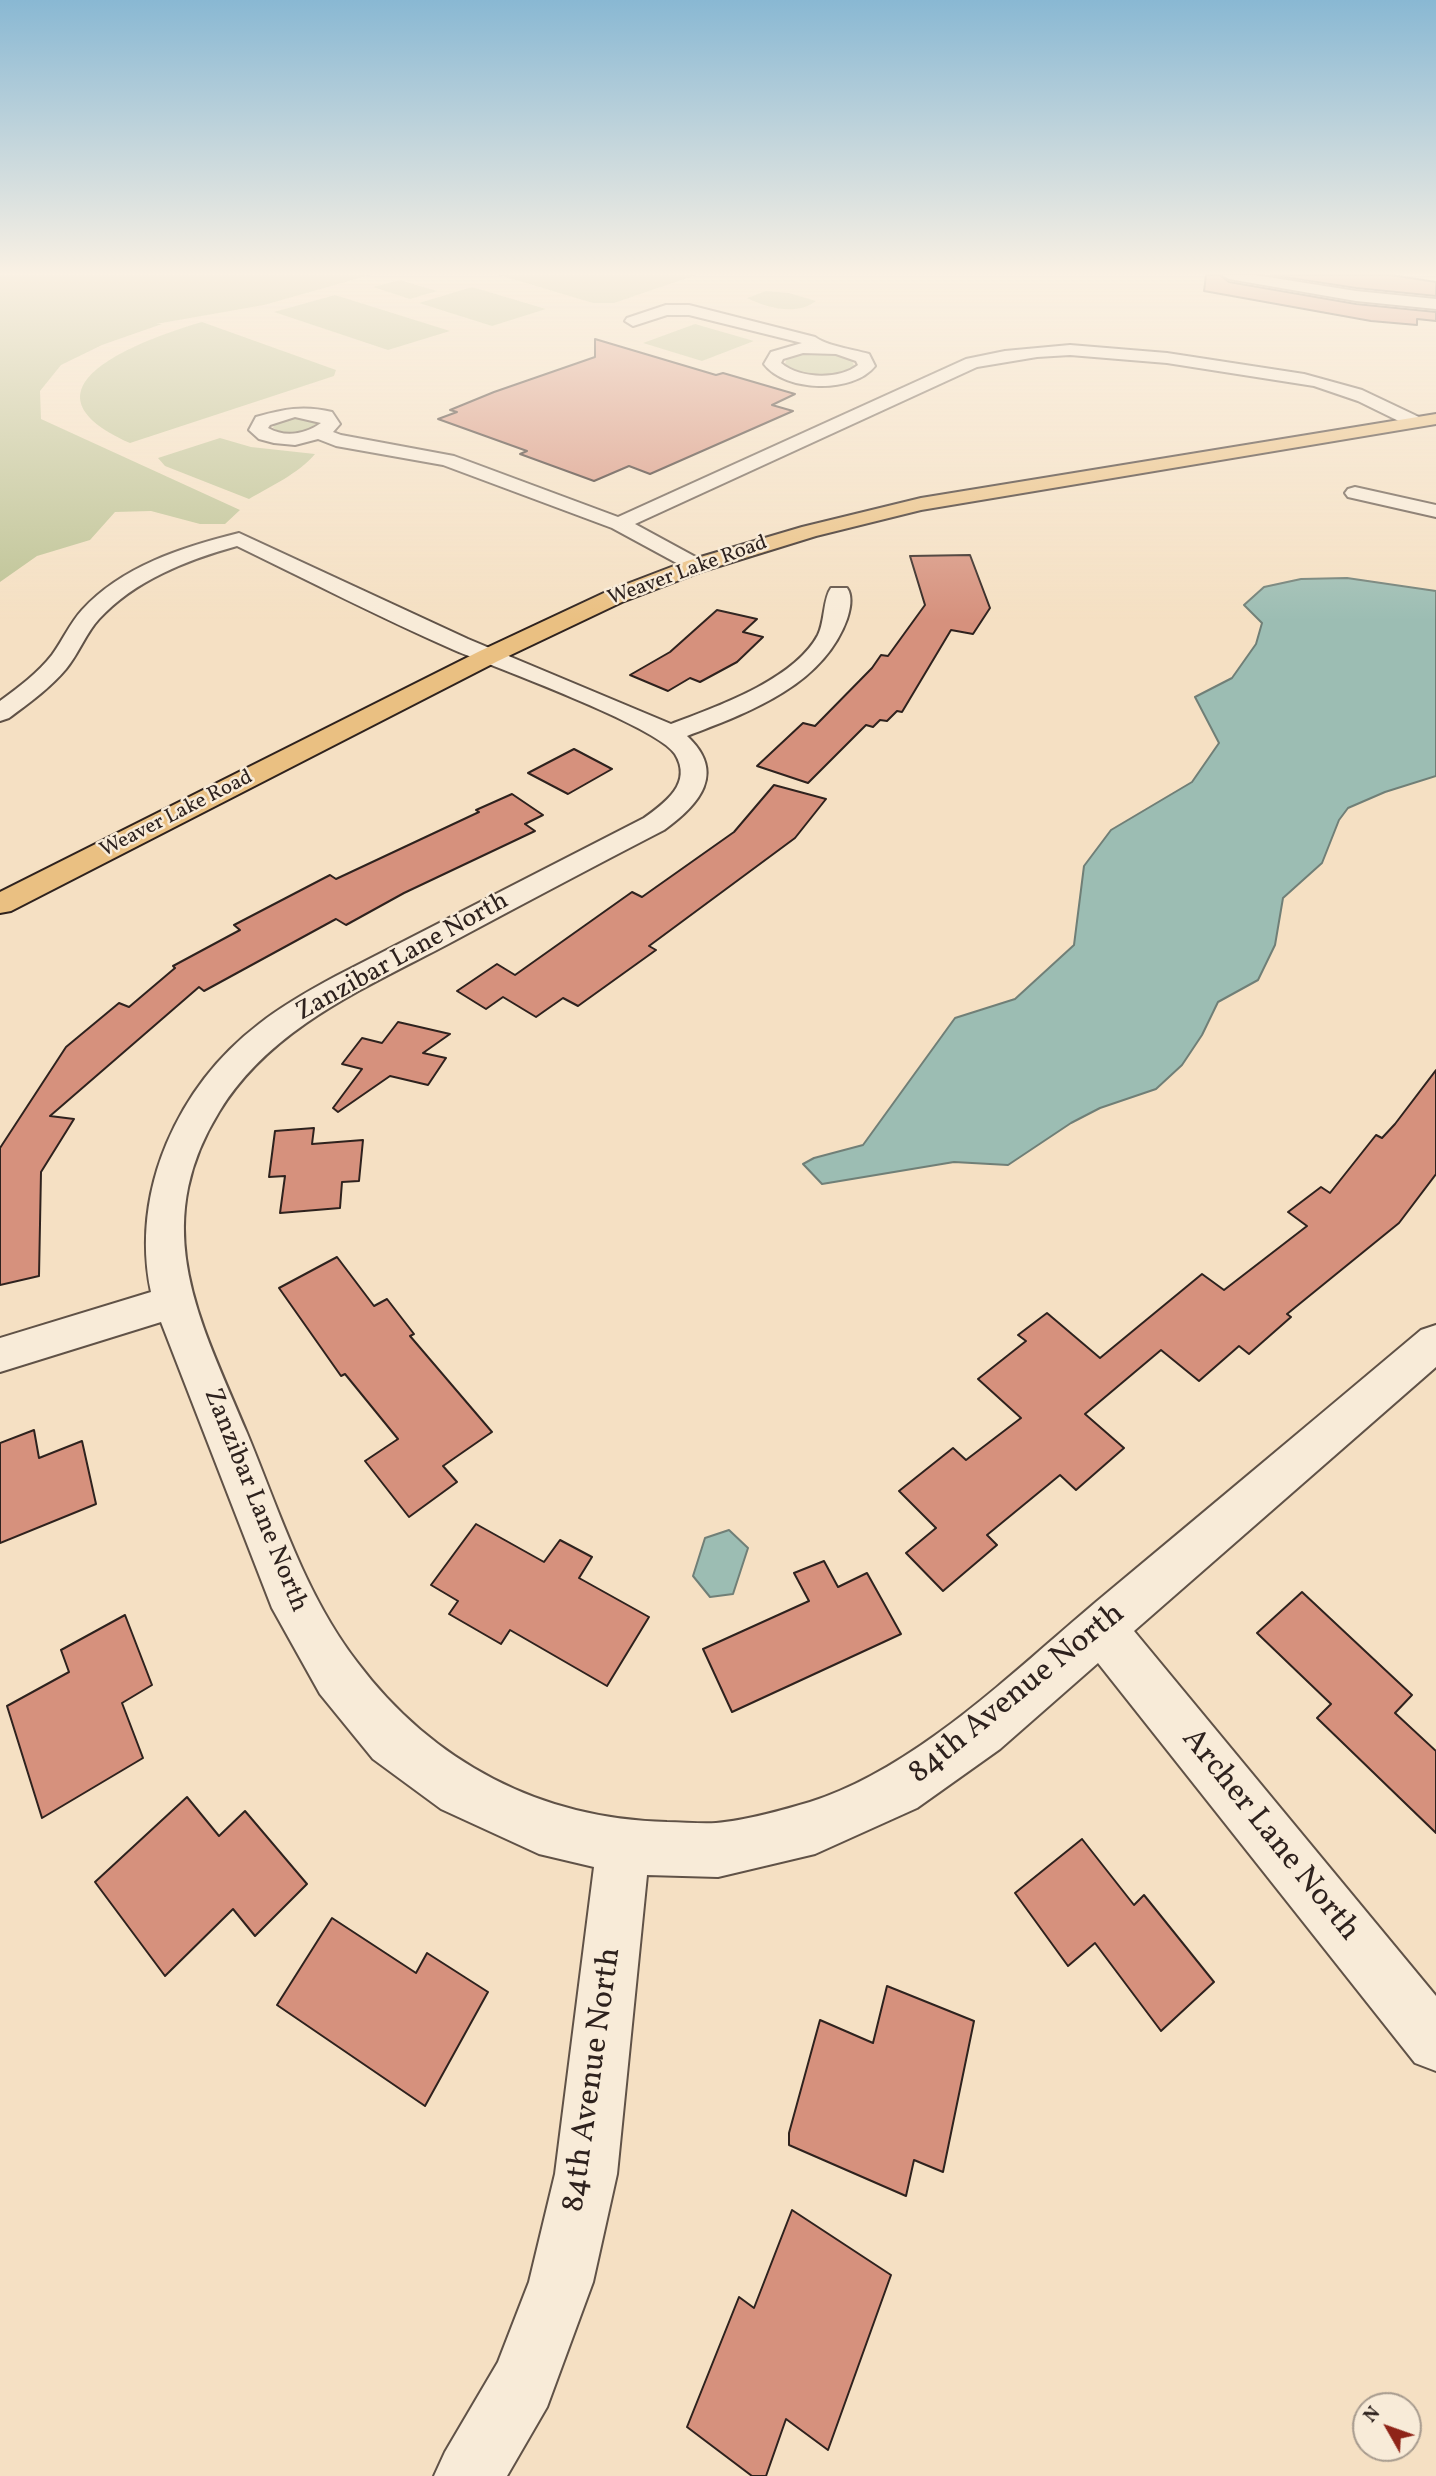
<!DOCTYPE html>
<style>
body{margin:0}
#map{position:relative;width:1436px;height:2476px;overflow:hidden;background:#f5e0c3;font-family:Vollkorn,serif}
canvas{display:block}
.north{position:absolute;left:1352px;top:2392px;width:70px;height:70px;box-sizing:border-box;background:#f8ebd8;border:2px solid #a79b8e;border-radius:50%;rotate:310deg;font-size:19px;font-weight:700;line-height:28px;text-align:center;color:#2e221e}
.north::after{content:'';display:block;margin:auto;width:24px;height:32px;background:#8f2418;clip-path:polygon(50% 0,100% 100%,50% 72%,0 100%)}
</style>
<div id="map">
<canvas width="1436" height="2476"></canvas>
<div class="north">N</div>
</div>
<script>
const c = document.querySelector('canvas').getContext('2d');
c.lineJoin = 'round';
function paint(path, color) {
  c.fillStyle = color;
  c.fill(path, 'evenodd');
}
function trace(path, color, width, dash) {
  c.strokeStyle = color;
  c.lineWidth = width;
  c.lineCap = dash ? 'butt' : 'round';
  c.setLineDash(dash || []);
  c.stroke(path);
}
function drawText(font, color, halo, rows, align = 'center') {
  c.font = font + ' Vollkorn,serif';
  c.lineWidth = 5;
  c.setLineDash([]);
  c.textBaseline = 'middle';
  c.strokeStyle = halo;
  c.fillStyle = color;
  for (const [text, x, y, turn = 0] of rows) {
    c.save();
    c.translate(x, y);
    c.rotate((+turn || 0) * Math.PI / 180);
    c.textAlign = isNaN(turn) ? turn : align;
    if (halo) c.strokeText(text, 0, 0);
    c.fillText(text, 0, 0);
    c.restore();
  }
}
paint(new Path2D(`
 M0,275H370L264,305L156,324H162L102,345L61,365L40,391L41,419L240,510L225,524H200L151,511L115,512L90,540L37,556L0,582Z
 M499,275H696L614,303H593Z
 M400,280L437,291L410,299L373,287Z
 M472,287L546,309L492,326L419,303Z
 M766,291L789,293L816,301C797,316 767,308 747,298Z
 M335,295L450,331L388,350L274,312Z
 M202,322L336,370L334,376L130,443C7,388 144,339 202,322Z
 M695,324L754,341L702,361L643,343Z
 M807,353H833L852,360L854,366C839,381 800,379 785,364L787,358Z
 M294,417L316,422V424C304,434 286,436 273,428L275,422Z
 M220,438L251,447L315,454C298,474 271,486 249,499L165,466L158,458Z`), '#bcc293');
const water = new Path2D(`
 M1347,578L1436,591V776L1385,792L1348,808L1339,820L1322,863L1283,898L1275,945L1258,980L1218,1002L1202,1035L1182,1065L1156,1089L1100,1108L1071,1123L1008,1165L954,1162L822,1184L803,1164L814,1158L863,1145L955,1018L1015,999L1074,945L1084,866L1111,830L1192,782L1219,743L1195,697L1232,678L1256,644L1262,623L1244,605L1264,587L1301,579Z
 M729,1530L748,1548L733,1594L710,1597L693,1576L705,1538Z`);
paint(water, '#9cbdb3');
trace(water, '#707f77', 2);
const building = new Path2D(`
 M1206,275H1220L1229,282L1356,304L1436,312V321L1417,319V325L1371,321L1204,291Z
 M1271,275H1391L1436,282V296L1356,288Z
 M595,339L716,375L723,373L795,394L772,405L793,411L650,474L629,466L594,481L520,454L527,451L438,419L457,412L450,410L494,392L595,357Z
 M970,555L990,608L973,634L951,630L902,712L897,711L887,721L880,720L873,727L866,725L808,783L757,766L803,723L815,726L872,668L881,655L888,656L925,605L910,556Z
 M717,610L757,619L743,632L763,637L737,662L700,682L690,678L668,691L630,675L670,652Z
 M574,749L612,769L568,794L528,773Z
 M774,785L826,799L795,838L649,946L656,950L578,1006L563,998L536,1017L503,997L486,1009L457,991L497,964L515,975L632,892L642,897L734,832Z
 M512,794L543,815L525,824L535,831L404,893L346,925L336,919L204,991L199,987L50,1116L74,1119L41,1172L39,1276L0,1285V1148L66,1047L119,1003L129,1007L175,968L173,966L240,930L234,925L330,875L336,879L479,812L476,810Z
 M398,1022L450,1034L423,1053L446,1058L428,1085L390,1076L338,1112L333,1108L362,1069L342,1064L362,1038L382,1043Z
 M1436,1070V1174L1399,1223L1287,1314L1291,1317L1249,1354L1239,1346L1199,1381L1161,1350L1085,1414L1124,1448L1076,1490L1060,1475L987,1535L997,1545L943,1591L906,1553L936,1528L899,1491L953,1448L966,1460L1021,1418L978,1379L1026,1341L1018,1335L1047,1313L1100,1358L1202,1274L1224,1290L1307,1226L1288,1212L1321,1187L1330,1193L1376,1135L1382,1138L1395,1124Z
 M314,1128L312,1144L363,1140L359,1181L342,1182L340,1208L280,1213L285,1176L269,1177L275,1131Z
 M337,1257L374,1306L387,1299L414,1334L410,1336L492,1432L443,1466L457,1482L409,1517L365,1461L398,1439L345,1374L341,1376L279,1288Z
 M34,1430L39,1458L82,1441L96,1504L0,1543V1443Z
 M476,1524L544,1562L560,1540L592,1557L579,1578L649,1617L607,1686L510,1630L501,1644L449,1614L458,1601L431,1585Z
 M824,1561L838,1587L867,1573L901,1634L732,1712L703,1649L809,1601L794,1573Z
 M1302,1592L1412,1695L1395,1713L1436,1751V1833L1317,1718L1331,1704L1257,1633Z
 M125,1615L152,1685L122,1703L143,1758L42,1818L7,1706L69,1672L61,1650Z
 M187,1797L219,1836L245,1811L307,1884L255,1936L233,1909L165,1976L95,1882Z
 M1082,1839L1134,1905L1144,1895L1214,1982L1161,2031L1095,1943L1068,1966L1015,1893Z
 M332,1918L416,1973L427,1953L488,1992L425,2106L277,2005Z
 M887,1986L974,2021L943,2172L914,2160L906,2196L789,2145V2133L820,2020L873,2043Z
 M792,2210L891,2275L828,2450L786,2419L766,2476H752L687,2427L739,2297L754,2308Z`);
paint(building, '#d6917d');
trace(building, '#2e221e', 2);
const minor = new Path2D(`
 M1222,275H1255L1356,291L1436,299V309L1356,301L1229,279Z
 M666,305H689L815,337C827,346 852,349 869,354L875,366C853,394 785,392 764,364L771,352L802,343L689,315H667L633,326L625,321L627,318ZM803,353L836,354L856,361L858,365C839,380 800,379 781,363L783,359Z
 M1070,345L1167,353L1304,374L1362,390L1421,418L1424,422L1421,426H1409L1358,401L1314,386L1167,363L1070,355L1037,357L977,367L635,524L703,561L706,566L703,571L695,573L612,528L443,465L336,446L318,439L295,445L274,443L259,439L249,430L256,417C283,409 304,405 332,412L340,424L333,432L341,435L454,456L618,517L966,359L1005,351ZM295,417L321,423C306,434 285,438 268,428L270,425Z
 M1355,487L1436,505V517L1348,497L1345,493L1348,489Z
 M239,533L468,639L671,724C716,707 794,680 818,635C825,621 823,599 831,588H847C853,596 850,610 847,619C823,686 747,713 687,736C727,773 699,805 664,830C592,867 521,905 450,943C365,988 271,1027 219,1112C147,1229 201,1322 247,1433C279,1510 305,1595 357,1662C433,1763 541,1819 667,1822C683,1822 700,1824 716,1823C744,1821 783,1810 810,1802C915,1769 1013,1672 1096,1602C1205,1511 1313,1421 1421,1330L1436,1325V1367L1134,1631L1436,1996V2071L1415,2063L1098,1663L1000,1749L917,1808L815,1854L718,1877L647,1875L617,2174L593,2282L547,2407L507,2476H434L445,2452L498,2362L529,2282L555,2174L594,1867L539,1854L441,1809L373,1759L320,1694L272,1608L161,1322L0,1372V1338L151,1292C130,1191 178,1086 259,1024C283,1005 310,990 336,976L644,818C665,803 693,783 675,754C657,726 494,667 454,650C381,618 309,581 237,546C187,560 135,580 99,619C86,633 79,653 66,669C50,688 29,703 9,718L0,721V701C19,687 38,673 52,655C63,640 70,623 82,610C122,566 183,547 239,533Z`);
const major = new Path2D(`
 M1436,414V424L921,510L816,536L703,571L622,602L498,661L11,911L0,913V892L480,651L606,592L687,561L802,527L921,498Z`);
trace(minor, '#605247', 4);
trace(major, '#2e221e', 4);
paint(minor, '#f8ebd8');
paint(major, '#eac082');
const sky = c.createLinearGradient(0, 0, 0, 621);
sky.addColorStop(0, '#89b8d3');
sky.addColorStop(0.44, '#faf1e4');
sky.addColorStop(1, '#faf1e400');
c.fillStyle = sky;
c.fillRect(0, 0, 1436, 621);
drawText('21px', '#2e221e', '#f8ebd8', [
 ["Weaver Lake Road",688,572,-20],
 ["Weaver Lake Road",177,815,-27]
]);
drawText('26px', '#2e221e', '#f8ebd8', [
 ["Zanzibar Lane North",403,958,-29],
 ["Zanzibar Lane North",254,1501,68]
]);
drawText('32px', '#2e221e', '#f8ebd8', [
 ["84th Avenue North",1018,1695,-39],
 ["Archer Lane North",1269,1836,51],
 ["84th Avenue North",594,2080,-82]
]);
</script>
